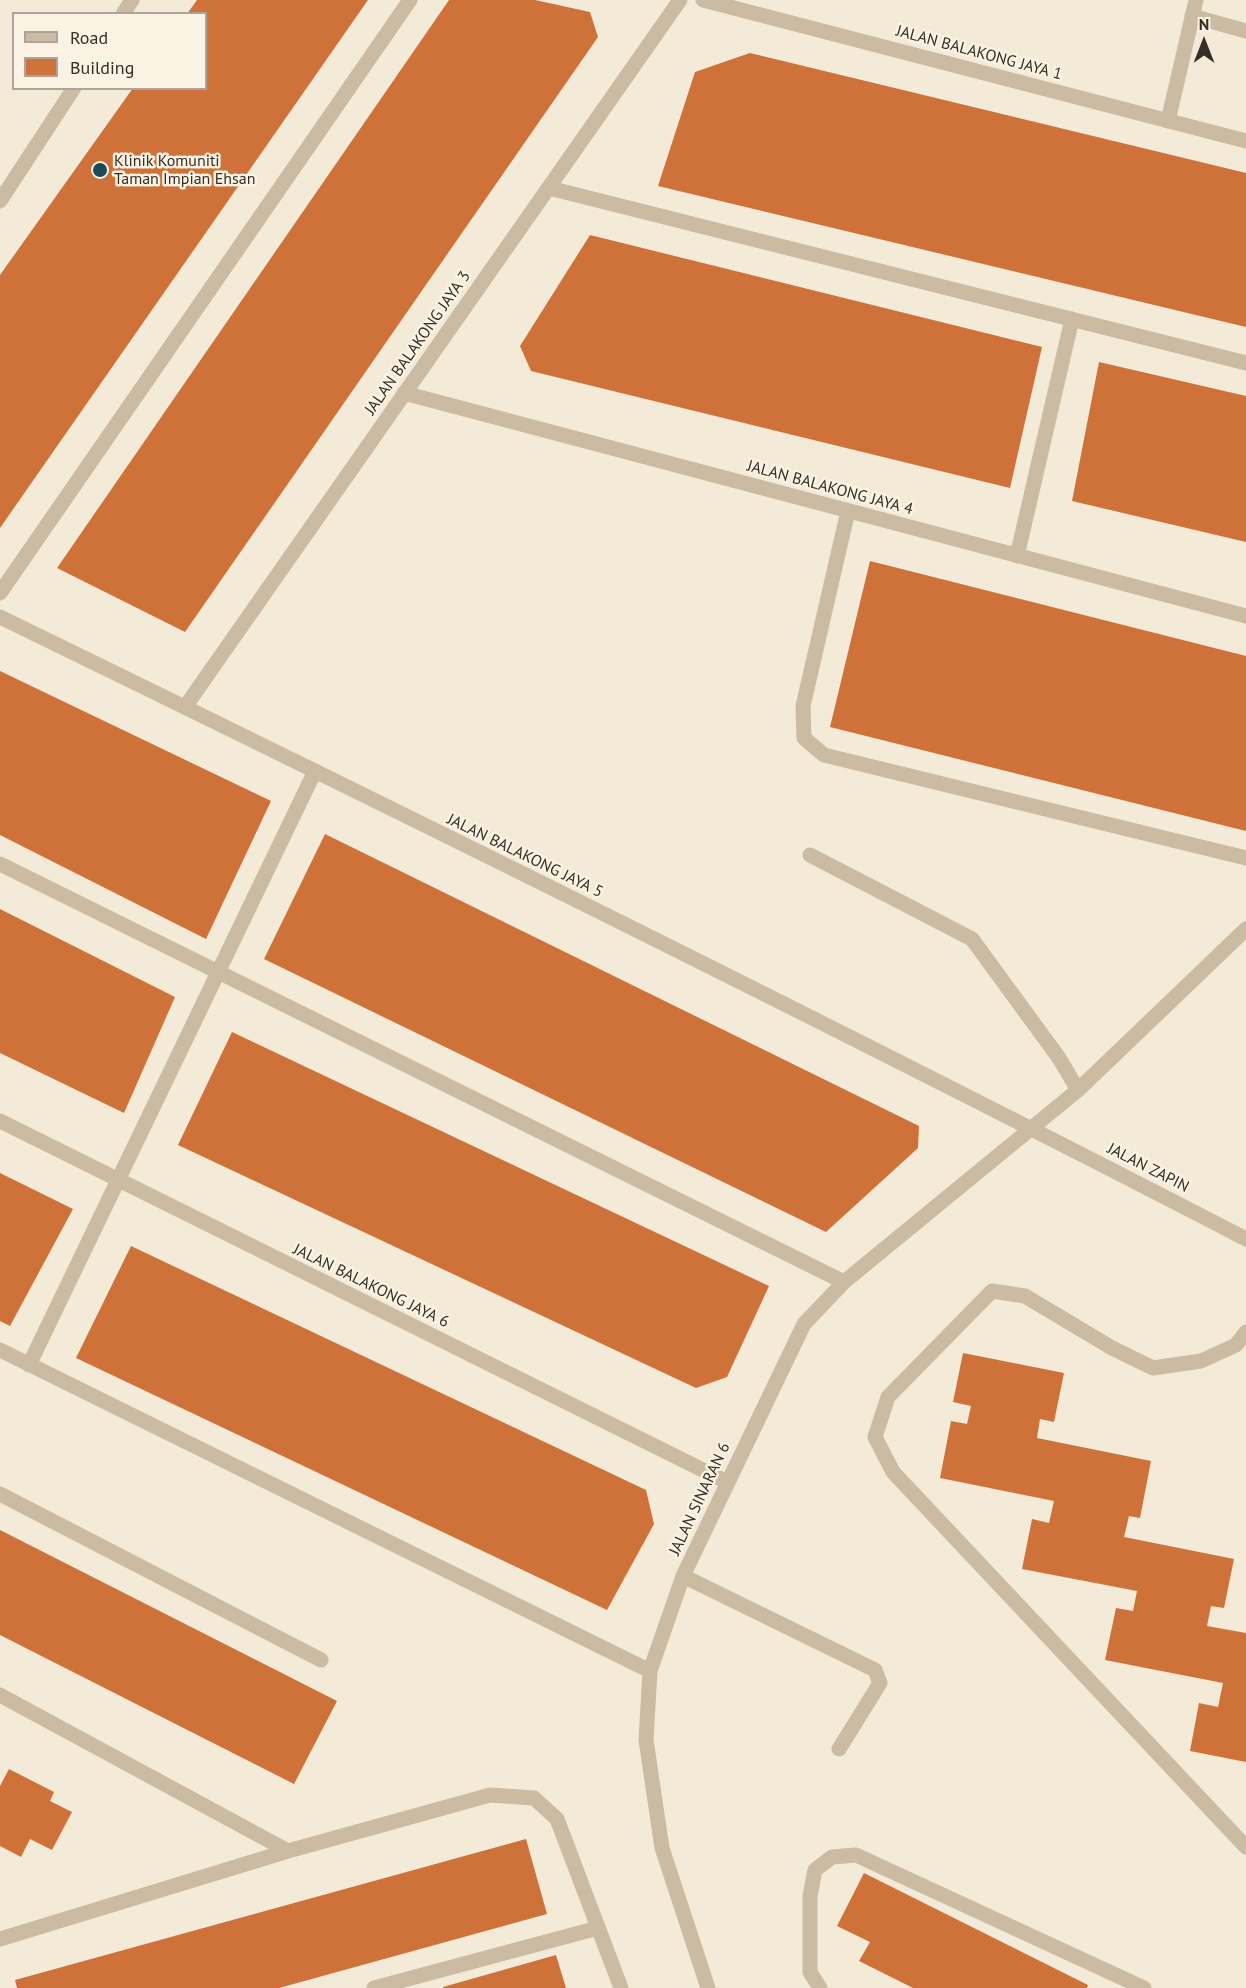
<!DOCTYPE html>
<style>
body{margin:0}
#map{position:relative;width:1246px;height:1988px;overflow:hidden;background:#f3ead7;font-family:"PT Sans",sans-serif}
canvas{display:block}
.legend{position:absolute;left:12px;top:12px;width:195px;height:78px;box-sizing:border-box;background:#faf3e4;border:2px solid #aca498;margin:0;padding:8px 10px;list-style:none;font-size:18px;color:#362d25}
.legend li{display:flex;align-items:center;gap:12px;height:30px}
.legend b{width:30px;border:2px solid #aca498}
.north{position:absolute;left:1174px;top:12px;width:60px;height:60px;-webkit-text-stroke:4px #faf3e4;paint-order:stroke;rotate:0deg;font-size:16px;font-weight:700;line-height:24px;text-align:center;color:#362d25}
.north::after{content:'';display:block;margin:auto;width:21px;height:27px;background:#362d25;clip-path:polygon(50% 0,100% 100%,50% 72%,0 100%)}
</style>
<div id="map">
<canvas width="1246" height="1988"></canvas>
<ul class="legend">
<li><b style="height:8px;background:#cbbba3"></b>Road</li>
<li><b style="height:16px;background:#ce723a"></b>Building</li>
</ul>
<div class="north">N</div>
</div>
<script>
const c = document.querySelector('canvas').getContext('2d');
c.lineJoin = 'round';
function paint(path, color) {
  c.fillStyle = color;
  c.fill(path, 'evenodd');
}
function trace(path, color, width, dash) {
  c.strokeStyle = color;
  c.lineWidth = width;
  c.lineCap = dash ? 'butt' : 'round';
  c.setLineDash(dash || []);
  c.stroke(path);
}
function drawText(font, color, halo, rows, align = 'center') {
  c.font = font + ' "PT Sans",sans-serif';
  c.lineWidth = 5;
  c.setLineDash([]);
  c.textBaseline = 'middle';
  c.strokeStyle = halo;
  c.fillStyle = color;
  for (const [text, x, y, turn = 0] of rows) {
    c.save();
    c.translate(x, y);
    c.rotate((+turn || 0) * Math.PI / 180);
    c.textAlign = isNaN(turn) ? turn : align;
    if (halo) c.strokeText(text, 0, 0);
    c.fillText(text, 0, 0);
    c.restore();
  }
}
paint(new Path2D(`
 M197,0H368L0,528V275L133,88H206V14H187Z
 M449,0H535L590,12L598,37L185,632L57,568Z
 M750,53L1246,173V327L658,186L695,72Z
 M590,235L1042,347L1010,488L531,371L520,346Z
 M1099,362L1246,396V542L1072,501Z
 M870,561L1246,656V831L830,727Z
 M0,671L271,801L206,939L0,835Z
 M325,834L919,1126L918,1148L826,1232L264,959Z
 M0,909L175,997L124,1113L0,1053Z
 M232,1032L769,1286L727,1377L696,1388L178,1145Z
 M0,1173L73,1209L10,1326L0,1321Z
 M131,1246L646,1490L654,1524L607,1610L76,1358Z
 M963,1353L1064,1373L1054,1422L1040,1419L1037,1438L1151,1461L1140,1518L1129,1516L1124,1537L1234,1559L1224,1608L1211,1606L1207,1626L1246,1633V1762L1190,1751L1199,1703L1218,1707L1223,1683L1105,1660L1116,1608L1133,1611L1137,1591L1022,1569L1032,1519L1049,1523L1054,1501L940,1478L951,1421L967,1424L971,1406L953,1402Z
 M0,1530L337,1701L294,1784L0,1635Z
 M9,1769L54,1792L50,1801L72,1812L52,1850L30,1839L21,1857L0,1846V1786Z
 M526,1839L547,1914L279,1988H17L15,1980Z
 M864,1873L1088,1985L1087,1988H913L859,1961L870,1942L837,1926Z
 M556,1955L566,1988H443V1987Z`), '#ce723a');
trace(new Path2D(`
 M1192,16L1246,31
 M1168,121L1196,0
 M549,188L1246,363
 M848,511L803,706L804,738L824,755L1246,858
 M1017,556L1072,319
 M0,593L410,0
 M810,855L972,939L1059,1058L1078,1090
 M0,864L844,1282
 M0,1350L650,1671
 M29,1365L315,771
 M683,1576L875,1670L880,1683L839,1749
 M374,1988L598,1928
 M820,1988L810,1972V1896L815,1870L832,1857L856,1855L1144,1988`), '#cbbba3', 15);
trace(new Path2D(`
 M703,0L1246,141
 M123,14L132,0
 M0,201L74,88
 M404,393L1246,616
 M185,707L680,0
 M0,1121L727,1482
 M1246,1332L1236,1345L1201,1361L1153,1368L1112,1348L1025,1296L992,1291L888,1397L875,1437L893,1472L1246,1847
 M0,1494L321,1660
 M0,1695L288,1851
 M0,1939L288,1851L490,1795L534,1798L557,1819L621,1988
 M708,1988L662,1848L646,1740L650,1671L683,1576L804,1324L844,1282L1078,1090L1246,929`), '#cbbba3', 15);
trace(new Path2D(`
 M0,617C417,820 834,1026 1246,1239`), '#cbbba3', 15);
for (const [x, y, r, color] of [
 [100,170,8,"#184c5a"]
]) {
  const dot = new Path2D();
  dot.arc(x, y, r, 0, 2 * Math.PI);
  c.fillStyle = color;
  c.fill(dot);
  trace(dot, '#faf3e4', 2);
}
drawText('16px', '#362d25', '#faf3e4', [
 ["JALAN BALAKONG JAYA 1",979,53,15],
 ["JALAN BALAKONG JAYA 3",418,343,-55],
 ["JALAN BALAKONG JAYA 4",830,488,15],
 ["JALAN BALAKONG JAYA 5",525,856,26],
 ["JALAN ZAPIN",1148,1168,27],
 ["JALAN BALAKONG JAYA 6",371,1286,26],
 ["JALAN SINARAN 6",700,1499,-65]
]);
drawText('16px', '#362d25', '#faf3e4', [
 ["Klinik Komuniti",114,161],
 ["Taman Impian Ehsan",114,179]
], 'left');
</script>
